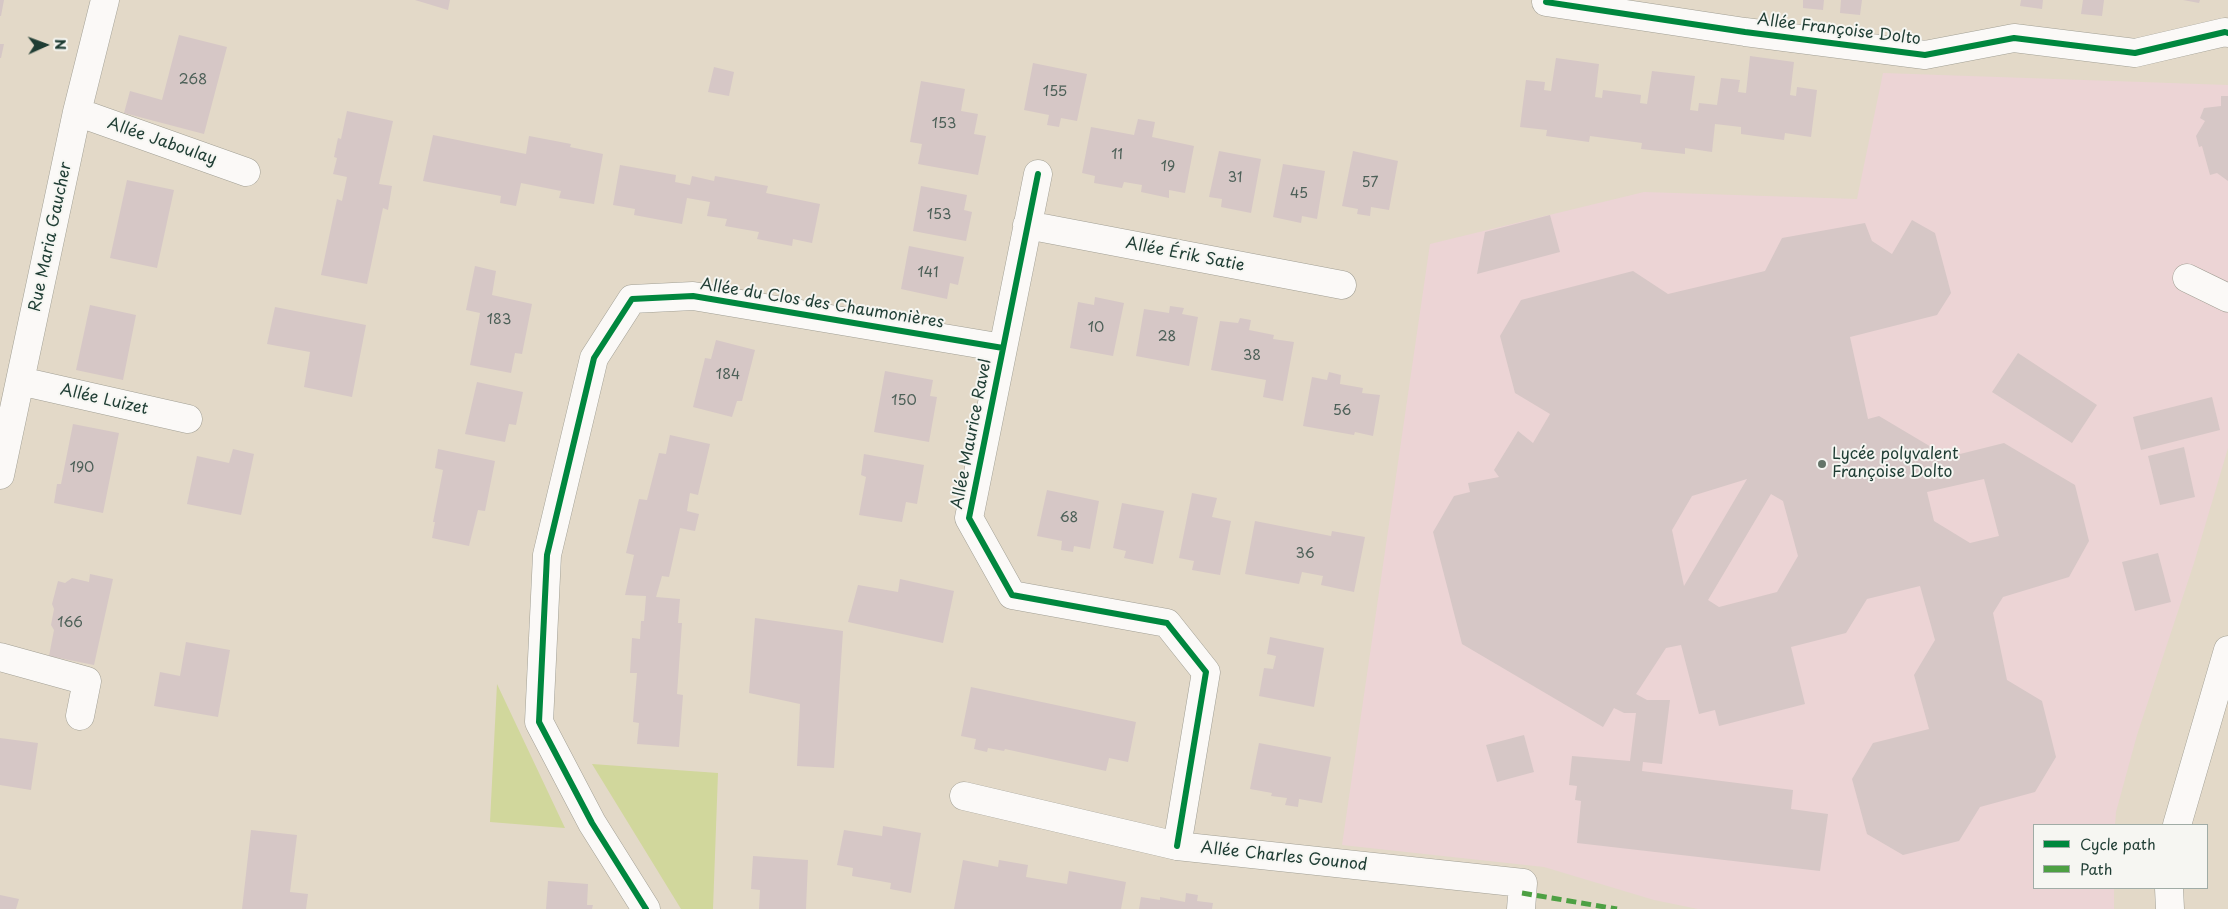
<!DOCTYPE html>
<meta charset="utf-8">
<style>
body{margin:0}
#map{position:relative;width:2228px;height:909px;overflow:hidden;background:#e3d9c8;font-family:"Playpen Sans",sans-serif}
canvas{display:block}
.legend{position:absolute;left:2033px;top:824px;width:175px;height:65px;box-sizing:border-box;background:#f6f6f2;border:1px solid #a0aca6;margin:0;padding:6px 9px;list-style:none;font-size:15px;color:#1f3d34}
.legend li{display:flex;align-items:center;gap:10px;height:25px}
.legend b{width:25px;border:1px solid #a0aca6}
.north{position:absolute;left:20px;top:20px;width:50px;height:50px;-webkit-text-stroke:4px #f6f6f2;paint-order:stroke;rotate:88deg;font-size:14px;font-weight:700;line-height:20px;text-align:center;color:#1f3d34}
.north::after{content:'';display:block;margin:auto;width:18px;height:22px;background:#1f3d34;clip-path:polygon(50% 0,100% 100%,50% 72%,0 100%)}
</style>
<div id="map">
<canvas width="2228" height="909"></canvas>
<ul class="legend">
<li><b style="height:6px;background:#00873e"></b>Cycle path</li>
<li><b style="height:6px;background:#4da043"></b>Path</li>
</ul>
<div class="north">N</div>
</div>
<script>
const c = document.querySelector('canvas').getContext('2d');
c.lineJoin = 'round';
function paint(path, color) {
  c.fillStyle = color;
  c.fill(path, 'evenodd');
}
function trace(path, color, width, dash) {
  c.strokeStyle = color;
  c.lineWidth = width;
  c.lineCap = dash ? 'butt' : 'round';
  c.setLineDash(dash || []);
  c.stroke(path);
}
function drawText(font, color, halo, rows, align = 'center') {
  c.font = font + ' "Playpen Sans",sans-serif';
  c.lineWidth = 4;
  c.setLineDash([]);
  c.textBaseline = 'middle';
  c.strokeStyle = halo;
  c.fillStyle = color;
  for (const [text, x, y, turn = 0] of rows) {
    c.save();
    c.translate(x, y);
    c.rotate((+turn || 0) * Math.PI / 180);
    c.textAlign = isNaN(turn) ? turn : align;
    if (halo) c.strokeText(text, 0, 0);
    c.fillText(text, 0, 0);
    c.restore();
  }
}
paint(new Path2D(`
 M1883,73L2228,85V448L2194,563L2137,735L2116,812L2115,825H2034V888H2114V909H1698L1654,900L1544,867L1342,845L1430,244L1644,192L1857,199Z`), '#ecd4d5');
paint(new Path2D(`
 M497,684L565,828L490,822Z
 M592,764L718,773L713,909H681Z`), '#d1d79c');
paint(new Path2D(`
 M0,0H4L1,16H0Z
 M415,0H450L448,10Z
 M1803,0H1824L1823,10L1803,8Z
 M1841,0H1862L1860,15L1840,13Z
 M2021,0H2043L2042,9L2020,6Z
 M2083,0H2104L2102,16L2081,14Z
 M2183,0H2200L2199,3Z
 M179,35L227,47L204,134L124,113L130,91L162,100Z
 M0,44H4L1,58H0Z
 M1750,56L1794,62L1790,95L1796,96L1797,87L1817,90L1811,137L1785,133L1784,140L1741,134V127L1715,124L1712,152L1685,148V154L1641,149L1642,143L1590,136L1589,142L1546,136L1547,130L1520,127L1526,80L1545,82L1544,90L1551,91L1556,58L1599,64L1595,97L1602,98L1603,90L1641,95L1640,103L1647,104L1652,71L1695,76L1690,110L1698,111L1699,103L1717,105L1721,78L1740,80L1738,92L1746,93Z
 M1033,63L1087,74L1077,121L1061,118L1059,127L1047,125L1049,115L1024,110Z
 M714,67L734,72L729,96L708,92Z
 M921,81L965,89L961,111L978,114L974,134L986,136L978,175L918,164L922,144L910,142Z
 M2221,96H2228V181L2217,173L2210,175L2202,146L2199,147L2196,136L2205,121L2200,118L2204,108L2221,106Z
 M347,111L393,121L379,184L392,186L388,210L383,208L367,284L321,275L337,199L342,201L347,177L333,174L337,158L334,157L338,138L341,139Z
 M1138,119L1155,122L1152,137L1194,146L1185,193L1169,190V198L1141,192L1142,185L1124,182L1122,188L1094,183L1095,176L1082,173L1091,127L1134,135Z
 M433,135L526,154L529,136L571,144L570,147L603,154L594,204L559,198L561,191L521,183L516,206L500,203L501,196L423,181Z
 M1219,151L1261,159L1251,213L1221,207L1222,199L1209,197Z
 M1353,151L1398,161L1389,210L1371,207L1370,216L1357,214L1358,209L1342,206Z
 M1283,164L1325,171L1317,219L1302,216L1301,223L1273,217Z
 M620,165L676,175L675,182L690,185L692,176L714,181L715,176L768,186L766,193L820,204L812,243L793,239L792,246L757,239L759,232L725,226L727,219L707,216L710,202L687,198L682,224L634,215L635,209L613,205Z
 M127,180L174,190L157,268L110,258Z
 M921,186L967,195L964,210L972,212L966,241L913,231Z
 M1550,215L1560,252L1477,274L1485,232Z
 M1912,220L1935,233L1951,293L1937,315L1850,337L1868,419L1879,416L1948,457L2004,443L2075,485L2089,541L2069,577L2003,597L1993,613L2007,680L2042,701L2056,757L2035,792L1980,807L1959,841L1903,855L1867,834L1852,779L1873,743L1929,729L1914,675L1935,640L1920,586L1867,599L1846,633L1791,647L1805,704L1719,726L1715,710L1699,714L1681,645L1666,648L1636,694L1647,700H1670L1662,764L1643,762L1642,771L1793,790L1791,809L1828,814L1820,871L1577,843L1581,801L1575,800L1577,786L1569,785L1572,756L1630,761L1636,713H1624L1614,708L1603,727L1462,644L1433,532L1454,496L1470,492L1468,483L1499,477L1494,470L1518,431L1533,443L1550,414L1515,393L1500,336L1521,300L1633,271L1668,294L1765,271L1782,238L1865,223L1872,241L1892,254ZM1747,479L1684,586L1672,530L1692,496ZM1984,479L1999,536L1970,543L1934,521L1927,492ZM1771,494L1783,501L1798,556L1777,592L1719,607L1708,600Z
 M909,246L964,257L958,285L950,283L947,299L901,289Z
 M475,266L496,271L492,295L532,304L522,354L515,353L511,373L470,365L480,313L466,310Z
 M1095,297L1124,303L1113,356L1070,348L1078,302L1094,305Z
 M90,305L136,315L123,380L76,370Z
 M1170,306L1184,308L1182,314L1198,317L1189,366L1136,356L1144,309L1169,313Z
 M275,307L366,325L352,397L304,387L310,352L267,344Z
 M1240,318L1251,320L1249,330L1274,335L1273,339L1294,342L1283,401L1263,397L1266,380L1211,370L1220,321L1238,323Z
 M716,340L755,350L742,401H737L732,417L693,407L705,358L711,359Z
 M2018,353L2097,405L2072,443L1992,392Z
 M885,371L933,380L930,396L937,397L929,442L874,432Z
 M1329,372L1341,375L1340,384L1363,388L1362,393L1380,395L1373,436L1355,432L1354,435L1303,426L1312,377L1327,380Z
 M477,382L523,392L516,425L509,424L505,442L465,434Z
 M2212,397L2220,430L2141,450L2133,417Z
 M73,424L119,433L103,513L54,503L57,484H61Z
 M670,435L710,444L698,495L690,493L687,511L699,514L695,531L680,528L669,577L662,576L656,597L680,599L678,623H682L677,694L683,695L679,747L637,744L639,723L633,722L637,673H630L631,656L632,638L640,639L641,621H644L646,596L625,595L634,555L626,553L639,499L647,500L659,453L666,454Z
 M2184,447L2195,497L2160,505L2148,456Z
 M233,449L254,454L241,515L187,504L197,456L229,463Z
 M438,449L495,461L485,511L478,510L469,546L432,538L435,522H433L443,470L435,468Z
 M864,454L924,465L917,504L906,502L902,522L859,515L866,477L861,475Z
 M1047,490L1099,501L1090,549L1074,546L1073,552L1061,550L1062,541L1037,536Z
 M1192,493L1217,498L1212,517L1231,521L1220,575L1192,570L1194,561L1179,558Z
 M1122,503L1164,511L1153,564L1124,558L1126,551L1113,548Z
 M1255,521L1331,536L1332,531L1365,537L1354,592L1321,585L1323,576L1302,572L1299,584L1245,574Z
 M2158,553L2171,602L2135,611L2122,562Z
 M90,574L113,579L94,665L49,656L54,630L51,625L54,609L52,604L58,581L65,583L72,578L89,582Z
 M900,579L954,591L943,643L848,622L858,585L898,592Z
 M755,618L843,631L834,768L797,766L800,704L749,693Z
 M1270,637L1324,648L1314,707L1259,696L1264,668L1273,669L1276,656L1267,654Z
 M186,642L230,650L218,717L154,706L160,672L180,676Z
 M971,687L1136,722L1128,762L1109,758L1106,771L1005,749L1004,751L988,748L987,752L974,749L976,739L961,736Z
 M1524,735L1534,772L1497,782L1486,745Z
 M0,738L38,743L31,790L0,785Z
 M1259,743L1331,757L1322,803L1299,799L1298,807L1285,805L1287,798L1271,796L1272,793L1250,789Z
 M883,826L921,833L911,893L890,889L891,883L852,876L853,868L837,865L844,830L882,836Z
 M251,830L297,835L290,892L308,894L306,909H242Z
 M753,856L808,860L806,909H759L760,890L751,889Z
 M963,860L998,867L999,860L1028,865L1026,877L1067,884L1069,871L1126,882L1121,909H954Z
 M548,881L588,884L587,905H593L592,909H546Z
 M1186,893L1198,895L1197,901L1213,903L1212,909H1139L1141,897L1160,900V897L1185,902Z
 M0,895L19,899L16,909H0Z`), '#d6c7c6');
const minor = new Path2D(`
 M1546,2L1745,32L1925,55L2014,38L2135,53L2225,32L2228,33
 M77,112L246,172
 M1038,174L969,518L1012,595L1167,623L1206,672L1177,846
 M1027,225L1342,285
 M2187,278L2228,298
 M20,381L188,419
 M0,475L77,112L105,0
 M0,657L87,681L80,716
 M964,796L1177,846L1523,883L1521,909
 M2177,825L2228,650
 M2169,888L2170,909
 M646,909L592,823L539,722L547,555L594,358L632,299L693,296L1003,348`);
trace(minor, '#a19f94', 29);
trace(minor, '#fbf9f7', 28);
trace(new Path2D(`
 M1522,893L1617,909`), '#4da043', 5, [10, 5]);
trace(new Path2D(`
 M1546,2L1745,32L1925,55L2014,38L2135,53L2225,32L2228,33
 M1038,174L969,518L1012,595L1167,623L1206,672L1177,846
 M646,909L592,823L539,722L547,555L594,358L632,299L693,296L1003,348`), '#00873e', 6);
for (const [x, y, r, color] of [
 [1822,464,5,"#647468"]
]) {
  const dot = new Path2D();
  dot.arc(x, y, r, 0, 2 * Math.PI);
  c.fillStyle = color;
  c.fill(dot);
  trace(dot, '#f6f6f2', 2);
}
drawText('14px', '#4d6058', null, [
 ["268",193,80],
 ["155",1055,92],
 ["153",944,124],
 ["11",1117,155],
 ["19",1168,167],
 ["31",1235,178],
 ["57",1370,183],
 ["45",1299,194],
 ["153",939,215],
 ["141",928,273],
 ["183",499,320],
 ["10",1096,328],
 ["28",1167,337],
 ["38",1252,356],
 ["184",728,375],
 ["150",904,401],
 ["56",1342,411],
 ["190",82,468],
 ["68",1069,518],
 ["36",1305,554],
 ["166",70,623]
]);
drawText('16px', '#1f3d34', '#f6f6f2', [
 ["Allée Françoise Dolto",1839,30,7],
 ["Allée Jaboulay",162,142,19],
 ["Rue Maria Gaucher",51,237,-78],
 ["Allée Érik Satie",1185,255,11],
 ["Allée du Clos des Chaumonières",822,304,9],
 ["Allée Luizet",104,400,13],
 ["Allée Maurice Ravel",972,434,-79],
 ["Allée Charles Gounod",1284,857,6]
]);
drawText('16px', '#1f3d34', '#f6f6f2', [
 ["Lycée polyvalent",1832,455],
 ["Françoise Dolto",1832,473]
], 'left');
</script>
